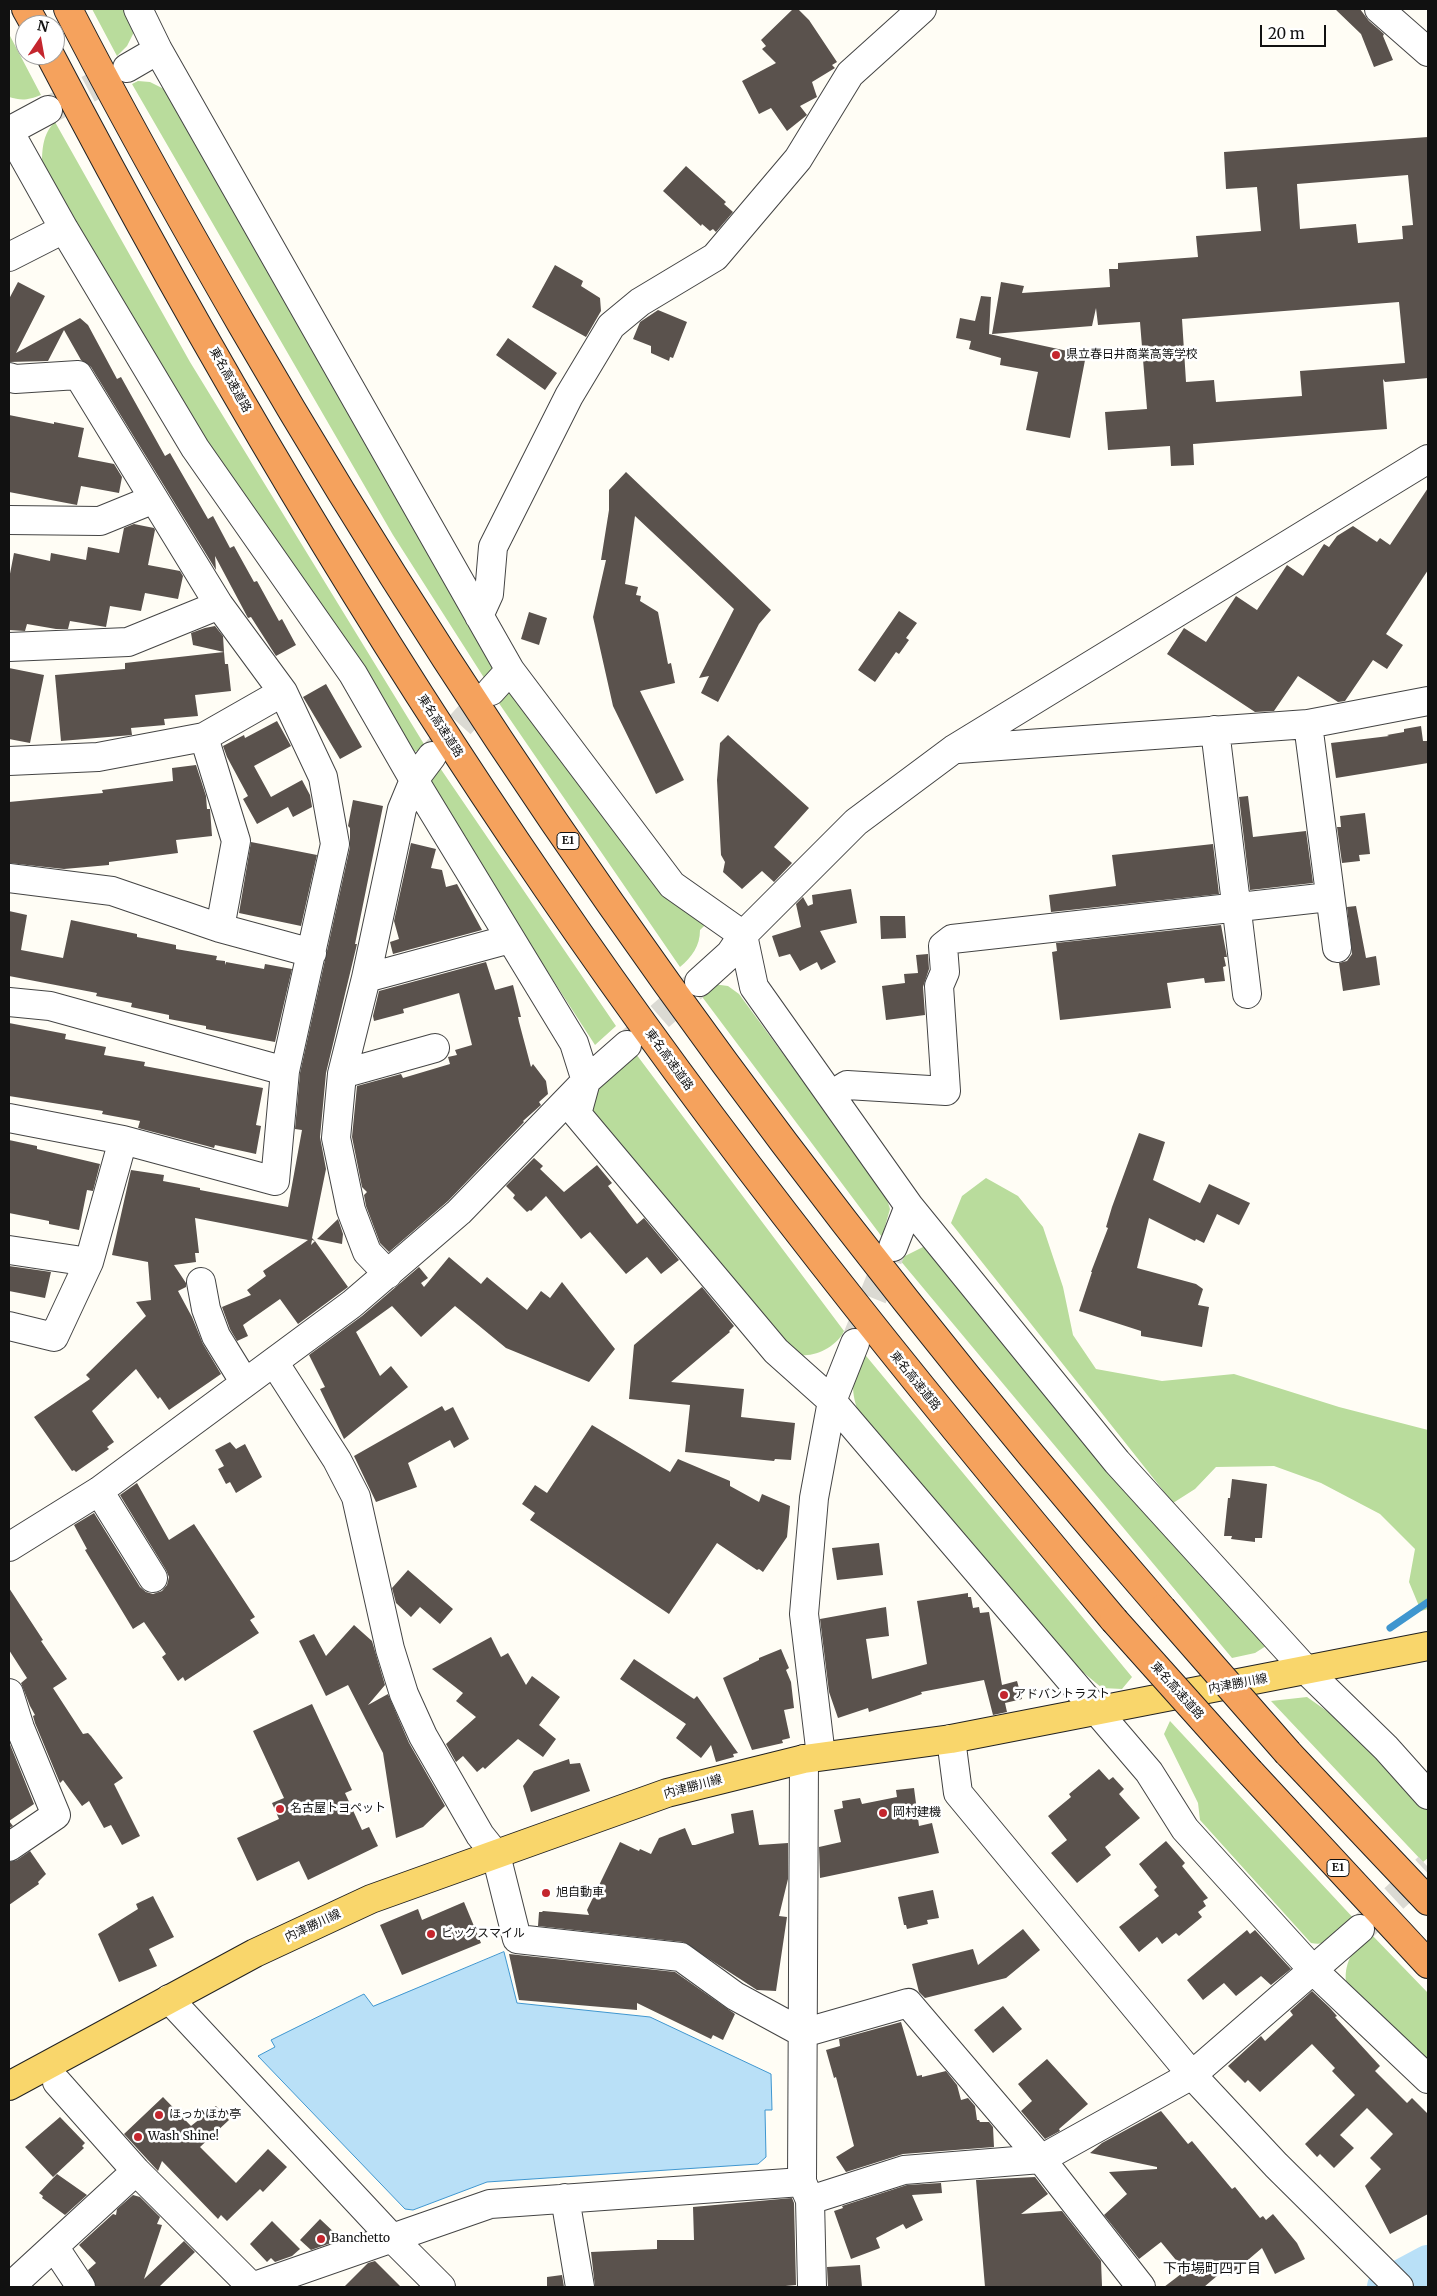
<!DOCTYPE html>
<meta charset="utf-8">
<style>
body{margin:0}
#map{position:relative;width:1437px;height:2296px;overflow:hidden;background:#fffdf5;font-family:Merriweather,serif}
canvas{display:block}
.frame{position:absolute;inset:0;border:10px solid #111;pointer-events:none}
.north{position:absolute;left:15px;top:15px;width:50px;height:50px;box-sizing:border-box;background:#fff;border:1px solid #a0a0a0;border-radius:50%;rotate:12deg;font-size:14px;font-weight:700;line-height:20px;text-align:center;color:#111}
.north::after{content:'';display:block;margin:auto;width:18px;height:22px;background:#c4262e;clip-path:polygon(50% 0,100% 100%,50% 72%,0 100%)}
.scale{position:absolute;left:1260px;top:25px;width:66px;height:22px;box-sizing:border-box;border:2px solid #111;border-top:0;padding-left:6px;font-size:15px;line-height:18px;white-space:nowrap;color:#111;-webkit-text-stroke:4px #fff;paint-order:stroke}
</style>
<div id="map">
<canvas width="1437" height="2296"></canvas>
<div class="frame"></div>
<div class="north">N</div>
<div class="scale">20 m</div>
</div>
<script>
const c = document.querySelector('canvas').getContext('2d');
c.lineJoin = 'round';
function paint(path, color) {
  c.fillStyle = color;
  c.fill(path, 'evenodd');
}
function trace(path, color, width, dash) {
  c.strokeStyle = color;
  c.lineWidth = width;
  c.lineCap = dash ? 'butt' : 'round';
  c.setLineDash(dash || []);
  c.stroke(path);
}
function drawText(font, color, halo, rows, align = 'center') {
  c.font = font + ' Merriweather,"Noto Sans JP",serif';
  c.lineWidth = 5;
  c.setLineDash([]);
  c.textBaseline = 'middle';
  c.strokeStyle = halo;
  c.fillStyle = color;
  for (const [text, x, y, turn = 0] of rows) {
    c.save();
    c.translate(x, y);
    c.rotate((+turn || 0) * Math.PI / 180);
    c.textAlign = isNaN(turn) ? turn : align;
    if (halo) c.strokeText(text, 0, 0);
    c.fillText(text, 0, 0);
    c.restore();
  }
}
paint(new Path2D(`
 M92,9H128L134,32L127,46L117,56Z
 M9,34L41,95C28,100 22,101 9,97Z
 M138,81L150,82L170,92L498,663L488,684L393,535L132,84Z
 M55,122L190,362L427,749L413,752L252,520L42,168C42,152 42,134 55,122Z
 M516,688L709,921L700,930C700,946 692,957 680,967L494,696Z
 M436,762L616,1026L595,1045L427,785Z
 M713,984L728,986L739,994L814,1096L879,1174L890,1209L882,1237L697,990Z
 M633,1050L844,1331C838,1345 817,1357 801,1355C795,1354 788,1349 783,1346L588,1106L589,1090Z
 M986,1178L1018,1196L1043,1227L1063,1287L1073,1335L1096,1369L1162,1381L1234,1374L1339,1407L1428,1430V1609L1421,1611L1409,1582L1415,1549L1380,1514L1321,1483L1274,1466L1216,1467L1195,1489L1173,1503L951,1223L962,1196Z
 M923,1247L935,1252L1266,1646L1255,1653L1232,1658L899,1259Z
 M862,1351L1132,1677L1122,1689L1102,1688L1042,1638L861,1419C849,1389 852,1381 862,1351Z
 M1307,1697L1375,1745L1428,1802V1858L1423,1862L1271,1701Z
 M1170,1721L1357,1922C1343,1933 1330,1947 1311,1943L1200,1820L1198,1803L1164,1734Z
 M1370,1933L1428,1993V2062L1346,1982C1344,1960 1355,1948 1370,1933Z`), '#b9dc9c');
const water = new Path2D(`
 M504,1952L517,2003L650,2017L771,2074L772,2110H765L766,2157L758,2164L487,2182L413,2210L405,2209L258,2056L275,2047L271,2040L364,1994L373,2006Z`);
paint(water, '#b9e0f7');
trace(water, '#3f96cf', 1);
trace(new Path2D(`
 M1390,1628L1428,1602`), '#3f96cf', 7);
trace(new Path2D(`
 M1387,2287L1428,2265`), '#b9e0f7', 40);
paint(new Path2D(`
 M793,9H798L809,20L837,62L832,65L835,68L812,82L817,97L800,106L807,115L787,131L771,108L759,114L742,81L776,63L762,49L766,46L761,40Z
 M1335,9H1360L1369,21L1384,34L1383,36L1393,60L1374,67L1361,34Z
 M1428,137V378L1385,382L1383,379L1387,429L1193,444L1194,465L1171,466L1170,446L1108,450L1105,412L1147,409L1140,322L1098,325L1096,308L1092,326L992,334L1001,282L1024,286L1022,293L1110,287L1109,269H1118V263L1198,257L1196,236L1261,231L1257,187L1226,189L1224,152ZM1408,175L1413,225L1402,226L1403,239L1358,243L1356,224L1300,229L1297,184ZM1399,302L1405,363L1300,371L1302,396L1216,402L1214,380L1186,382L1182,319Z
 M686,166L726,202L724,204L733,212L716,232L713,229L710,231L702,224L701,226L663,191Z
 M555,265L583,281L581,286L600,298L601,311L586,337L532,307Z
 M18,282L45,296L16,353L80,318L88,325L117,379L121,377L165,456L170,453L208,519L213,516L230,548L234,546L254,582L257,581L279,621L282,619L296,645L276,656L251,617L248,618L215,556L216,570L91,367L81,360L64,330L48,361L9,362V299Z
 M981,296L991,297L989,334L1086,355L1070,438L1026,430L1038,372L1000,365L1001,358L969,349L971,341L956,338L960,318L975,321Z
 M658,310L687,322L673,358L670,357L669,361L651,353V346L633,339L640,322Z
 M508,338L557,373L545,390L496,355Z
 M9,415L54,424V422L84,428L78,457L114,464L122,477L119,493L81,486L77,505L9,492Z
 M626,472L771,610L759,624L718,702L701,693L709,676L699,678L734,609L635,516L625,584L638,587L636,595L641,596L640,601L658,612L668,664L671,663L675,683L640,691L684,780L656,794L613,706L593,617L606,560H601L609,510V490Z
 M1428,488V570L1386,634L1403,645L1387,669L1373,660L1345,701L1338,702L1298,676L1274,711L1255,712L1167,654L1184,628L1206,642L1236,596L1257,610L1287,565L1303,576L1324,544L1329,547L1337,536L1353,526L1377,542L1380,538L1390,545Z
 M134,524L154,528L155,530L148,565L180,571L183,576L178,599L145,593L141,611L110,606L106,627L70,621L68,629H56L27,624L25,631L9,630V579L14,553L50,561L51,553L86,560L88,547L119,553L124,528Z
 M899,611L917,623L906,638L909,640L899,654L896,652L875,682L858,670Z
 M529,612L547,618L539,645L521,639Z
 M215,626L223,636L224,652L193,645L191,633L205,628Z
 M224,652L225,664H228L231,691L195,695L198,716L164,719L165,725L131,728L132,735L61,741L55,675L125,669V663Z
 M9,668L44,675L30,743L9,739Z
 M326,684L362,747L340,759L303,697Z
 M277,721L291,746L254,766L271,797L302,780L310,795L312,807L293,817L288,807L257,824L243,799L248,796L227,757L223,746L244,735L245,738Z
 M1421,726L1423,741H1428V763L1336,778L1331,743L1389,736L1387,735L1404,732V729Z
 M728,735L809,808L774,847L792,863L774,882L762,871L742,889L723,872L725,862L721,855L717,780L720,743Z
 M196,765L206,796L207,809H210L212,836L176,840L178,853L109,862V865L64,869L9,863V802L103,793L102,790L173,781L172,768Z
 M1248,796L1253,837L1306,831L1313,883L1250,890L1239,797Z
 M353,800L383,806L355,944H357L326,1073L320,1137L326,1169L312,1238L315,1241L312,1240L311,1245L315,1241L348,1287L298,1324L280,1299L243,1325L248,1336L237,1341L230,1329L222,1307L251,1295L247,1290L266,1276L263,1271L308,1240L195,1218L199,1253H195L196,1262L174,1265L186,1283V1287L178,1291L192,1317L203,1344L221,1374L169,1410L160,1397L158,1399L136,1369L92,1411L114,1442L107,1447L109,1449L76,1472L74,1470L72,1471L34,1417L90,1379L86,1375L146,1316L136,1302L151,1300L148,1262L112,1255L131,1170L164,1175L163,1181L200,1188V1190L288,1207L302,1130L295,1129L300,1073L350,847V828L348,826Z
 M1365,813L1370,854L1359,855L1360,861L1342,863L1337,827H1341L1340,816Z
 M251,842L317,855L301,926L239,913Z
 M411,843L436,849L431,868L442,870L446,887L457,884L482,930L393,954L390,942L399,939L394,921Z
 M1213,844L1219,894L1051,912L1049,895L1116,886L1112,855Z
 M851,889L857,923L820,931L836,962L821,970L817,962L800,971L790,954L779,957L772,936L801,927L796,904L803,897L808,906L813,904L812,895Z
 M1356,906L1366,958L1376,956L1380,985L1343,991L1339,963L1347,961L1352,954L1347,907Z
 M9,911L27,915L21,950L63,958L71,920L137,934V937L176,945V949L217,956L216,960L225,961V965L226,962L264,969L265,964L292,969L275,1042L206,1029V1026L169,1019V1015L131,1007L132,1003L96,996L97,993L9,976Z
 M880,916H905L906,938L881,939Z
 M1221,925L1227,957H1224L1226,966L1223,967L1225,981L1205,983L1204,978L1167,983L1171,1008L1060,1020L1052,952L1057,951L1056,943Z
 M928,954L929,969L923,987L925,1015L886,1020L882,986L905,983L904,974L918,973L916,955Z
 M486,962L495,990L513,985L521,1017H518L519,1022L531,1067L533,1064L546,1081L548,1094L539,1102L541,1105L523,1121L524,1122L448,1201L389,1252L380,1243L366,1206L364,1195L367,1192L362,1187L352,1137L357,1086L401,1074L403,1078L450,1064L448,1057L457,1055L455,1050L472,1045L459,993L403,1009L404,1013L374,1021L373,1016L379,991Z
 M9,1023L66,1034L65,1039L106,1047L104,1055L145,1062L144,1066L263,1088L256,1125L261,1126L256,1154L215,1145L214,1148L207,1146L138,1128L140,1121L102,1114L103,1111L9,1096Z
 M1139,1133L1165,1142L1153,1180L1200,1203L1209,1184L1250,1203L1239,1225L1217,1214L1204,1243L1196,1239L1195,1241L1149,1218L1137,1268L1196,1284L1203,1289L1198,1305L1209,1307L1202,1347L1141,1336V1331L1079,1311L1092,1272H1091L1108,1228L1106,1227L1112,1207Z
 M9,1140L37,1146V1149L100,1164L93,1191L87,1190L79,1230L49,1224V1221L9,1213Z
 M534,1158L543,1166L540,1169L564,1192L597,1165L612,1183L608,1186L637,1224L644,1218L679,1260L661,1274L647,1257L626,1274L590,1232L581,1239L546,1196L531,1211L530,1210L527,1212L513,1198L515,1195L506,1186Z
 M338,1219L343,1234L342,1244L317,1239Z
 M449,1257L481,1284L487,1277L527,1310L541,1291L550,1298L562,1282L615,1349L589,1382L506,1348L455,1306L421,1337L392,1306L356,1332L380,1376L391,1366L408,1387L344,1439L320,1389L325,1387L309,1355L362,1316L419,1267L428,1278L421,1283L424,1287Z
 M9,1266L51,1272L45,1298L9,1291Z
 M702,1287L734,1326L729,1331L730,1332L671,1382L744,1389L741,1417L795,1423L791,1460L775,1459L774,1461L685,1452L690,1405L629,1399L634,1345Z
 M442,1406L445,1411L453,1407L469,1439L454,1448L450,1440L408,1463L417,1487L376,1502L354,1456Z
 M592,1425L670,1472L678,1459L730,1481V1486L759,1502L762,1494L790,1506L787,1537L763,1572L759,1569L757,1570L717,1543L669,1614L530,1520L535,1513L522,1504L535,1485L547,1493Z
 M230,1442L236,1449L245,1444L262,1477L236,1493L230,1482L226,1484L218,1469L224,1466L215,1450Z
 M1232,1479L1267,1484L1262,1538H1255V1542L1231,1539L1232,1536H1224L1228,1498H1230Z
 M137,1483L169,1540L194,1524L255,1617L250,1620L259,1633L185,1681L183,1677L178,1681L162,1657L166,1654L144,1622L133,1629L85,1550L87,1549L74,1525L94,1513L140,1587L146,1592L153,1594L162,1591L167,1585L169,1577L166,1570L120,1495Z
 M879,1543L883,1575L837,1580L832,1548Z
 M408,1570L453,1609L440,1624L420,1607L411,1617L396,1603L392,1588Z
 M9,1588L43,1640L41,1641L67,1679L53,1688L83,1734L88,1733L91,1736L123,1778L114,1784L140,1836L122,1845L111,1825L104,1828L89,1801L82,1806L63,1780L60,1783L35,1723L33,1716L35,1715L30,1706L21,1683L27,1678L9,1650Z
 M968,1593V1597H971L973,1608L979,1607L980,1613L989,1612L1002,1685L1017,1681L1022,1699L1005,1703L1007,1712L993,1715L984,1680L921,1692L922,1694L869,1712L868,1708L838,1718L829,1692L820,1619L886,1607L889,1636L866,1639L872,1679L927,1664L917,1601Z
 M354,1625L372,1641L385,1685L368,1705L388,1694L409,1743L445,1806L423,1827L396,1838L383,1753L348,1685L326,1696L299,1641L314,1634L326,1656Z
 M491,1637L501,1657L508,1653L526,1685L532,1676L560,1697L539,1725L556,1739L543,1757L518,1739L485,1769L483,1767L477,1772L463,1756L456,1762L446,1744L476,1717L456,1701L463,1693L432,1669Z
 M781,1649L789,1668L786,1670L791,1682L794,1708L784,1710L790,1738L782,1740L783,1743L752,1750L723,1678L759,1660V1658Z
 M634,1659L694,1699L697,1696L738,1753L733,1754L734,1757L716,1762L711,1745L701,1758L676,1738L686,1724L620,1679Z
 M312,1704L352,1790L345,1793L362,1830L369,1827L378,1846L308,1880L299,1861L257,1881L237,1838L279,1819L272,1803L284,1798L253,1731Z
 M9,1742L34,1804L9,1821L13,1826L9,1828Z
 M569,1759L570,1764L580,1763L590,1791L531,1812L523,1786L534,1771Z
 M1099,1769L1109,1780L1113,1777L1124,1789L1119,1794L1140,1818L1105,1847L1111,1855L1077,1883L1051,1853L1067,1840L1048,1816L1071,1797L1069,1794Z
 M914,1788L919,1826L932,1823L939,1853L820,1878L819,1847L841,1842L834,1810L843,1808L842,1801L860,1798L862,1804L897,1797L896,1790Z
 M753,1810L759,1845L788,1843V1879L779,1916L787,1917L776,1991L757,1990L683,1942L538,1926L539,1912H542L543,1911L589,1915L587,1910L620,1842L639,1851L640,1849L651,1854L659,1838L685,1828L692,1845H695L734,1833L731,1814Z
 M1166,1841L1185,1863L1182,1866L1208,1898L1203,1901L1206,1906L1198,1912L1202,1917L1179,1936L1176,1933L1162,1944L1157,1937L1139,1952L1119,1927L1159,1896L1154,1890L1157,1887L1139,1864Z
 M30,1851L46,1874L38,1882L39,1884L9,1905V1862L17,1860Z
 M933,1890L939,1918L927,1920L928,1924L907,1929L906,1925H904L898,1897Z
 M153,1896L174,1937L149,1949L157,1966L119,1982L98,1934L138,1909L136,1904Z
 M464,1902L481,1943L402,1975L380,1925L418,1909L422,1920Z
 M1023,1929L1040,1950L1006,1978L925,1998L919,1992L912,1964L973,1949L978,1965Z
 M1247,1930L1250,1934L1255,1930L1291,1969L1271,1985L1261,1976L1236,1996L1224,1983L1203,2000L1187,1980Z
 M509,1954L675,1972L735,2014L723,2040L713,2035L711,2039L637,2003V2010L519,2000Z
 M1312,1991L1330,2008L1337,2016L1335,2017L1380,2066L1375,2071L1407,2103L1412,2098L1428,2114V2214L1390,2234L1365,2186L1381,2169L1370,2158L1393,2134L1367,2108L1340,2135L1354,2148L1334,2168L1320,2154L1317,2157L1305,2144L1355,2095L1332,2071L1335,2068L1312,2044L1260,2092L1248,2080L1245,2083L1228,2066L1261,2036L1265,2041L1293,2015L1290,2011Z
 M1003,2006L1022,2029L993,2053L974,2030Z
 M901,2022L917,2076L922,2075V2077L946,2071L957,2085L961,2100L968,2098L975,2106L977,2120H979L980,2122H989L993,2127L994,2147L903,2154L846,2172L836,2157L854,2146L836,2077L834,2078L826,2050L840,2046L839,2039Z
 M1047,2059L1088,2104L1059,2129L1060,2131L1045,2139L1021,2111L1032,2101L1018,2084Z
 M163,2097L191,2126L216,2106L229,2120L200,2147L236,2183L268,2149L287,2167L263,2192L260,2189L227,2221L221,2215L218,2219L162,2161L158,2171L124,2134Z
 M1161,2111L1188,2144L1192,2141L1232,2189L1235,2187L1260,2218L1263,2216L1266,2220L1273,2214L1297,2243L1305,2259L1275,2274L1262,2248L1229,2276L1224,2270L1204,2287H1164L1185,2271L1161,2242L1139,2259L1104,2215L1127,2194L1109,2172L1157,2169V2167L1090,2153L1102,2143Z
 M60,2117L85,2143L82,2146L84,2148L53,2177L25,2147Z
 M57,2174L87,2195L65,2215L42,2198L43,2196L39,2193Z
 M1035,2177L1048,2194L1021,2214L1062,2211L1101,2261L1102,2286L985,2287L976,2180Z
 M941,2183L942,2193L912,2195L923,2220L906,2229L903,2224L876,2238L880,2248L851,2259L834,2211L843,2208L842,2206L907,2185Z
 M133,2195L140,2197L160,2217L157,2224L162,2225L144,2279L184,2241L195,2252L159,2287H96L88,2270L96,2263L79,2245L113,2214L116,2215L117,2209Z
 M792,2198L794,2203L796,2285L775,2287H595L591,2252L657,2249V2240H694L693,2207Z
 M320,2219L338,2236L331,2243L311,2250L300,2240Z
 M272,2221L300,2249L292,2256L275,2262L271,2258L267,2262L250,2244Z
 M375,2261L401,2287H344L368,2263Z
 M860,2265L862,2287H828L827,2267Z
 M562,2275L564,2287H547V2277Z`), '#5a524d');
trace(new Path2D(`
 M51,109L126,69
 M432,756L491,691
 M628,1044L697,984
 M857,1337L891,1252
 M1363,1927L1428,1867`), '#dbdad3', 28, [28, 14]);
const minor = new Path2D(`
 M138,9L158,50L510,670L672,885L743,935L754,987L909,1206L1117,1462L1307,1671L1386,1748L1428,1795
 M1379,9L1428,52
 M127,68L158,50
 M9,131L64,229L195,448L353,674L414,780L574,1043L586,1081L577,1114L776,1351L832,1401L1096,1710L1149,1772L1185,1829L1314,1971L1428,2079
 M9,131L48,110
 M9,257L64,229
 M9,377L15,379L78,375L219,605L283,692L323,777L335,844L285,1071L275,1181L123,1140L9,1118
 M9,520L100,521L154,499
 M479,616L489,594L493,547L569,396L611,326L640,302L715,257L798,159L850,74L922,9
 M9,647L128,642L219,605
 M491,691L510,670
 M1308,724L1337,948
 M1215,730L1247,994
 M204,737L236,841L220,928
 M958,749L1308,724L1428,701
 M9,761L98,757L204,737L283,692
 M9,878L112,891L220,928L312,953
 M366,978L510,939
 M699,982L730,954L743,935L856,822L954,749L1428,459
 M9,1002L50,1006L285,1071
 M342,1074L435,1048
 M831,1095L847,1085L946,1091L939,986L945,972L943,946L952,939L1329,897
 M893,1247L909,1206
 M9,1250L89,1262
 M388,1274L367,1252L351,1210L336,1138L342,1074L366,978L402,809L414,780L432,756
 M201,1282L206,1309L216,1336L245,1383
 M9,1326L54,1337L89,1262L123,1140
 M274,1362L337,1460L356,1497L390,1649L404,1694L423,1736L480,1835L496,1855L517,1939L681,1957L735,1996L803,2033L908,2003L1041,2159L1141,2287
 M99,1491L153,1578
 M9,1547L99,1491L352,1304L459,1212L586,1081L627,1045
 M9,1693L20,1728L56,1815L9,1847
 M951,1739L958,1793L1192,2075L1276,2165L1399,2287
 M821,1756L804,1614L814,1498L832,1401L855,1343
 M804,1759L802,2182L810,2200L812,2287
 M169,1999L393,2239L441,2287
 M57,2082L136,2171L252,2287
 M565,2198L580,2287
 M810,2200L904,2170L1041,2159L1192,2075L1360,1929
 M55,2248L81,2287
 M10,2287L136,2171
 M252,2287L490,2204L802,2182`);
const major = new Path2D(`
 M9,2086L255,1953L371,1899L667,1793L804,1759L951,1739L1428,1646`);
const highway = new Path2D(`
 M26,9L35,25
 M68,9C123,116 182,221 242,325C506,782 816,1211 1162,1609
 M50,55C200,342 365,622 548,889C722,1144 915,1384 1114,1620
 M1288,1753L1428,1901
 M1250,1772L1428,1964`);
trace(minor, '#444', 30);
trace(major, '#222', 30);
trace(highway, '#222', 30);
trace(minor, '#fff', 28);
trace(major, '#f9d66b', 28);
trace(highway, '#f5a25d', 28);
const highwayBridge = new Path2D(`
 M1162,1609L1288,1753
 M1114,1620L1250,1772`);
trace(highwayBridge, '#222', 30, []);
trace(highwayBridge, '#f5a25d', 28);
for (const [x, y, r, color] of [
 [1056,355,5,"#c4262e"],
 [1004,1695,5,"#c4262e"],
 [280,1809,5,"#c4262e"],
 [883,1813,5,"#c4262e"],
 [546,1893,5,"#c4262e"],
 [431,1934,5,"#c4262e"],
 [159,2115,5,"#c4262e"],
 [138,2137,5,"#c4262e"],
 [321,2239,5,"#c4262e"]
]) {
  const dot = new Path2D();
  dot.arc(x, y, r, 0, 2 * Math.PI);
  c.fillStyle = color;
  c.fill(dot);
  trace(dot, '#fff', 2);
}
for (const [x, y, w] of [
 [568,841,22],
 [1338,1868,22]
]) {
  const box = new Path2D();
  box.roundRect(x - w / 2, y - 8.5, w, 17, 4);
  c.fillStyle = '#fff';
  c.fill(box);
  trace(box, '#111', 1);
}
drawText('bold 11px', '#111', null, [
 ["E1",568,841],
 ["E1",1338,1868]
]);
drawText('12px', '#111', '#fff', [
 ["県立春日井商業高等学校",1066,355],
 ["アドバントラスト",1014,1695],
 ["名古屋トヨペット",290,1809],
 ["岡村建機",893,1813],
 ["旭自動車",556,1893],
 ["ビッグスマイル",441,1934],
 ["ほっかほか亭",169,2115],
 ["Wash Shine!",148,2137],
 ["Banchetto",331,2239]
], 'left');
drawText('12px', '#111', '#fff', [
 ["東名高速道路",230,380,61],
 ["東名高速道路",440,726,57],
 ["東名高速道路",669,1060,54],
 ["東名高速道路",915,1381,51],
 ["内津勝川線",1238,1684,-11],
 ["東名高速道路",1177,1691,48],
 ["内津勝川線",693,1787,-15],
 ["内津勝川線",313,1926,-25]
]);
drawText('14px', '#111', '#fff', [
 ["下市場町四丁目",1212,2269]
]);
</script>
